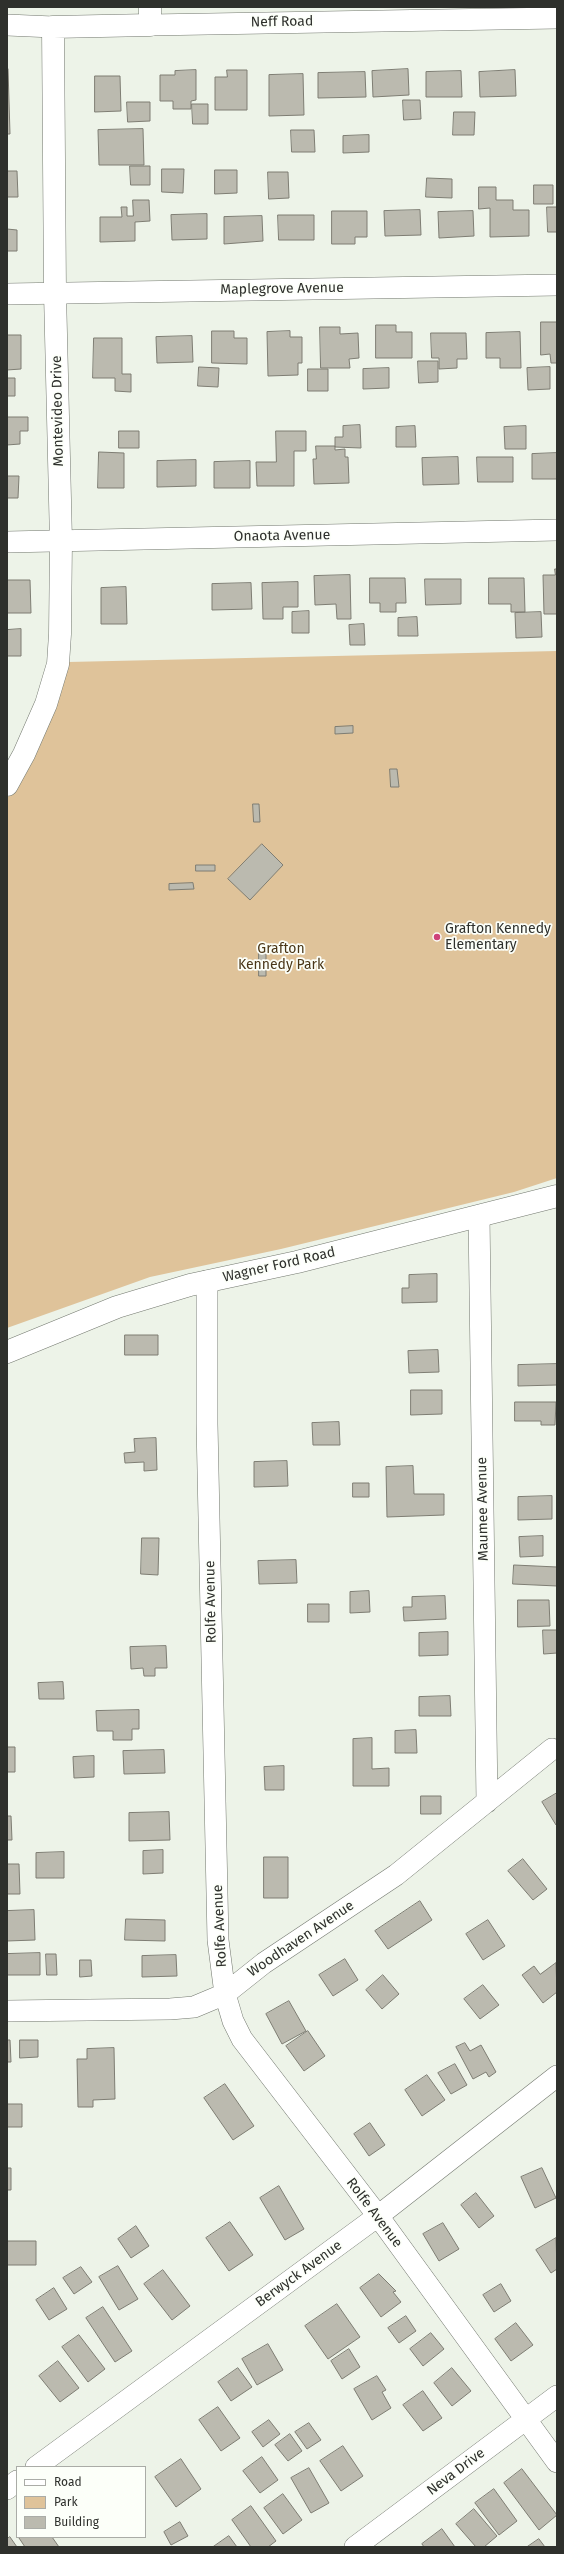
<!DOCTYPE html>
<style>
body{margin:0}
#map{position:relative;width:564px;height:2554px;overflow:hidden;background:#edf3e8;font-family:"Fira Sans",sans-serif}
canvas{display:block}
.frame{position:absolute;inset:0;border:8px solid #2e302c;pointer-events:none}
.legend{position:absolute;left:16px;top:2466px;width:130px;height:72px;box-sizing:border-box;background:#fcfff9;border:1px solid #aaaca7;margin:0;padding:5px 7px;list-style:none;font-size:12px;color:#2e302c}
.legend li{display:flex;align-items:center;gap:8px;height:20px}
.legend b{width:20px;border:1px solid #aaaca7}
</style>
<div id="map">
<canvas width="564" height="2554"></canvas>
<div class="frame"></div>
<ul class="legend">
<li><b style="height:5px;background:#fff"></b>Road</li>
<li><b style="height:11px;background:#dfc39a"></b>Park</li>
<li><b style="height:11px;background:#bbbaaf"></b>Building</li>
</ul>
</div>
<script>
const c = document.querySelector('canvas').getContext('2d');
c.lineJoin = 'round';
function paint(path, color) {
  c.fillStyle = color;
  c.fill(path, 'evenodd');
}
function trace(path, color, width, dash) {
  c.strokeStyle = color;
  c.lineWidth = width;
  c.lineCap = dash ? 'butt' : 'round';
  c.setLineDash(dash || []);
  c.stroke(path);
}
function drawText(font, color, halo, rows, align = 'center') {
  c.font = font + ' "Fira Sans",sans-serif';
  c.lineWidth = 3.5;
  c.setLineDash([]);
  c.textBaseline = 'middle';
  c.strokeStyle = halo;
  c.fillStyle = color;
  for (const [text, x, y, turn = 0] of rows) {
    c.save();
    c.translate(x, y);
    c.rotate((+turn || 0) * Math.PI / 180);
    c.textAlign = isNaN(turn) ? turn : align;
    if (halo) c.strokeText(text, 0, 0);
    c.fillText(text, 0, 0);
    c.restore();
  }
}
paint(new Path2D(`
 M557,651V1178L514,1192L281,1249L150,1277L7,1328V799L42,737L68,662Z`), '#dfc39a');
const building = new Path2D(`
 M8,69L10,134H7V69Z
 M408,69L409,95L373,97L372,71Z
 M196,70V100L191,101V109H173V101H160V75H175V71Z
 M227,70H247V110H215V77H227Z
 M515,70L516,96L480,97L479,72Z
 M461,71L462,97H426V72Z
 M365,72L366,97L318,98V73Z
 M303,74L304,115L269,116V75Z
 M95,76H120L121,111L95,112Z
 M403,100H420L421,119L404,120Z
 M127,102H150V121L128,122Z
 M192,104H208V124H193Z
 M454,112H475L474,135H453Z
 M143,129L144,165H99L98,130Z
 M291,130H314L315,152H292Z
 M369,135V152L343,153V136Z
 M130,166H150V185H131Z
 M162,169H184L183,193L162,192Z
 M215,170H237V193L215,194Z
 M7,171H17L18,197H7Z
 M268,172H288L289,198L269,199Z
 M427,178L452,179V198L426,197Z
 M534,185H553V204H534Z
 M479,187H496V200H513V210H529V236L490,237V208L479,209Z
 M133,200H149L150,221L135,222V241L100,242V217H122L121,207H127V216H133Z
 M547,207H557V232H548Z
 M420,210L421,235L385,236L384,211Z
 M332,211H367V237H355V244H332Z
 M473,211L474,236L439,238L438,212Z
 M207,214V239L172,240L171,215Z
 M278,215H314V240H279Z
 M262,216L263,241L224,244V217Z
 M7,229L17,230V251H7Z
 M541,322H557V363H551L550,354L541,355Z
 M376,325H396V332H412V358H376Z
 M320,327H340V334L358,333L359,358L349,359L350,368H321Z
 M212,331H234V338H247V364L212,363Z
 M290,331V337H302V363H298V375L268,376L267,332Z
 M520,332L521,368H500V358H486V333Z
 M431,333H466L467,359H457V368L439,369V358H432Z
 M7,335H21V369L7,370Z
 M192,336L193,362L157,363L156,337Z
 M94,338H122V374H131V392L115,391V378H93Z
 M418,361H438V382L419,383Z
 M199,367L219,368L218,387L198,386Z
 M550,367V389L528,390L527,368Z
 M389,368V388L363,389V369Z
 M308,369H328V391H308Z
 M7,378H15V396H7Z
 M7,417H28V431H20V444L7,445Z
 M360,425L361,448L335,447V437H343V426Z
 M415,426L416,447H396V427Z
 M526,426V449H505L504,427Z
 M119,431H139V448H119Z
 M276,431H306V451H294V486H257L256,462H276Z
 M316,446H335V450L345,449V457H348L349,483L314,484L313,459H316Z
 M99,452L124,453V488H98Z
 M557,453V479H532V454Z
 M458,457L459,484L423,485L422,458Z
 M477,457H513V482H478Z
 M196,460V486L157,487V461Z
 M250,461V488H214V462Z
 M7,476H19L18,498H7Z
 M555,569H557V614H544L543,575H555Z
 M350,575L351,619H337L336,604L315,605L314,576Z
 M370,578H405L406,603H396V612H380V603H370Z
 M489,578H524L525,612H511V604H489Z
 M425,579H461V604L426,605Z
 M7,580H30L31,613H7Z
 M298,582V607H283V619H263L262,583Z
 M251,583L252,609L212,610V584Z
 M126,587L127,624H101V588Z
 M309,611V633H292V612Z
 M541,612L542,637L516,638L515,613Z
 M417,617L418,636H398V618Z
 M364,624L365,645H350L349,625Z
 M21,629V656H7V630Z
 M353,726V733L335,734V727Z
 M390,769H397L399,787H391Z
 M253,804H259L260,822H254Z
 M262,844L283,865L250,900L228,879Z
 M196,865H215V871H196Z
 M193,883L194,889L169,890V884Z
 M259,952H266V976H259Z
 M437,1274V1302L402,1303V1288H409V1275Z
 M125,1335H158V1355H125Z
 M438,1350L439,1372L409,1373L408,1351Z
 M557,1364V1385L518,1386V1365Z
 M411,1390H442V1414L411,1415Z
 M515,1402H556L555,1425H541V1421H515Z
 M339,1422L340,1445H313L312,1423Z
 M156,1438L157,1470L144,1471V1462L125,1463L124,1453L135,1452L134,1439Z
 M287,1461L288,1486L254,1487V1462Z
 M413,1466L414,1494H444V1515L387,1517L386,1467Z
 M353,1483H369V1497H353Z
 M552,1496V1519L518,1520V1497Z
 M543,1536V1556L520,1557L519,1537Z
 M142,1538H159L158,1575L141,1574Z
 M296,1560L297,1583L259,1584L258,1561Z
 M514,1565L557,1567V1586L513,1584Z
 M369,1591L370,1612L350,1613V1592Z
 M445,1596L446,1619L404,1621L403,1607H412V1597Z
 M518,1600H549L550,1626L518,1627Z
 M308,1604H329V1622H308Z
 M543,1630H557V1653L544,1654Z
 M448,1632V1655L419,1656V1633Z
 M166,1646L167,1668H155V1676H144L143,1668L131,1669L130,1647Z
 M63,1682L64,1699H39L38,1683Z
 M450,1696L451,1716H419V1697Z
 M139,1710V1729H132V1740H113V1731H97L96,1711Z
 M416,1730L417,1753H395V1731Z
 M372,1738V1769L389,1768V1786H353V1739Z
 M7,1747H15V1772H7Z
 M164,1750L165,1773L124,1774L123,1751Z
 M94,1756V1777L74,1778L73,1757Z
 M284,1766V1790H265L264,1767Z
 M557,1793V1824L556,1825L542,1802Z
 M421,1796H441V1814H421Z
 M169,1812L170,1840L129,1841V1813Z
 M7,1816H11L12,1840H7Z
 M163,1850V1873L143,1874V1851Z
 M64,1852V1878H36V1853Z
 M264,1857H288V1898H264Z
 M523,1859L547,1889L533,1900L508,1871Z
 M7,1864H19L20,1894H7Z
 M420,1901L432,1920L388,1949L375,1931Z
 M34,1910L35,1940L7,1941V1911Z
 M126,1919L165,1920V1941L125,1940Z
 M488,1920L505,1946L483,1960L466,1934Z
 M40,1953V1975H7V1954Z
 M46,1954H56L57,1975H47Z
 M176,1955L177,1976L142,1977V1956Z
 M345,1959L358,1980L333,1996L319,1975Z
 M80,1960H91L92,1976L80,1977Z
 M556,1963L557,1992L543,2003L522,1975L534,1966L540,1974Z
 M383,1975L399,1994L382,2009L366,1990Z
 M483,1985L499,2005L480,2019L464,1999Z
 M289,2001L306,2031L282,2044L266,2014Z
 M308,2031L325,2056L304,2071L286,2046Z
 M7,2040H10L11,2062H7Z
 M20,2040H38V2057L20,2058Z
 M465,2043L470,2051L481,2045L496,2072L489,2077L486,2072L473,2079L456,2047Z
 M114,2048L115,2099L93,2100V2107H78L77,2059H87V2049Z
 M455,2064L467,2085L451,2094L438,2073Z
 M427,2075L445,2100L422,2116L405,2090Z
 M225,2084L254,2126L233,2140L204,2098Z
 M7,2104H22V2127H7Z
 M370,2123L385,2145L369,2156L354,2134Z
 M7,2168H11V2190H7Z
 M542,2168L556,2198L535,2208L521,2177Z
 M279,2186L304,2229L285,2240L260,2198Z
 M476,2193L494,2216L479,2228L461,2205Z
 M230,2222L253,2255L229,2271L206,2238Z
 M443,2223L459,2249L439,2261L423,2234Z
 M136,2226L149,2246L131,2258L118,2239Z
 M556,2238L557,2269L551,2273L536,2250Z
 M7,2241H36V2265H7Z
 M118,2266L138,2299L119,2310L99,2277Z
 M81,2267L92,2282L74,2294L63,2278Z
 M163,2270L190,2306L172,2320L144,2284Z
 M379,2274L396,2291L393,2292L401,2302L381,2317L360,2288Z
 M501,2284L511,2301L494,2312L483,2295Z
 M54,2288L67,2309L49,2320L36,2300Z
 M337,2304L360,2337L328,2359L305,2326Z
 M103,2307L132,2351L115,2362L86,2318Z
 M406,2316L416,2331L399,2343L388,2328Z
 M516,2323L533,2345L511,2361L495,2339Z
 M431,2333L444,2349L423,2366L410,2349Z
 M79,2335L105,2369L88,2382L62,2347Z
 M268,2344L283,2370L257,2385L242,2359Z
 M349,2349L360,2367L342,2379L331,2361Z
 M58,2361L79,2388L60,2402L39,2376Z
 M238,2368L252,2387L231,2401L218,2382Z
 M452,2368L471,2391L452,2406L434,2383Z
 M377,2376L386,2390L382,2392L391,2408L372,2420L354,2389Z
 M423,2391L442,2418L423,2431L403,2405Z
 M218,2407L240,2438L221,2451L199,2420Z
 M269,2420L280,2434L263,2447L252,2432Z
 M309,2423L321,2440L307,2449L295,2432Z
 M290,2434L302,2451L288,2461L275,2445Z
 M343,2446L363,2476L341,2491L320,2461Z
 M262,2457L278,2480L260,2493L243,2471Z
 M181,2459L201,2489L176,2507L155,2477Z
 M309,2468L329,2503L311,2513L291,2478Z
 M522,2469L557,2515L539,2530L504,2483Z
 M494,2489L517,2521L499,2535L475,2503Z
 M283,2494L302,2520L283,2534L264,2508Z
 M251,2506L276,2541L268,2547H251L232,2520Z
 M474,2509L497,2536L484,2547H476L456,2524Z
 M180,2522L188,2536L171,2545L164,2532Z
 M442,2529L455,2547H424L422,2544Z
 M229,2536L237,2547H213Z
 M10,2537L17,2547H7V2539Z
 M21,2537H52L59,2547H25L19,2538Z
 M539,2539L545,2547H527Z`);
paint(building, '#bbbaaf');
trace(building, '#7e7d73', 1);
const street = new Path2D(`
 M7,25L53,27
 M150,25L557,18
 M7,294L557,285
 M7,542L557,530
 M479,1216L487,1802
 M207,1281V1424L218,1940L225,1994L233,2021L242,2039L378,2216L557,2462
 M7,2011L170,2009L194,2007L225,1994L264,1963L396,1875L552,1749
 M36,2467L378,2216L557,2076
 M7,2489L17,2481
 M355,2547L557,2396`);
const secondary = new Path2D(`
 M7,785L24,754L46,704L58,664L60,634L61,541L55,293L53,27L150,25V7
 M7,1352L117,1307L190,1285L297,1262L557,1196`);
trace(street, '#73786f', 22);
trace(secondary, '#73786f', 23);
trace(street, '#fff', 21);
trace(secondary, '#fff', 22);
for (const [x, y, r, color] of [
 [437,937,4,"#ce4379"]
]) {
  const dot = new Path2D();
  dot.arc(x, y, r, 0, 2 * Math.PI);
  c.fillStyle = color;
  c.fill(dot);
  trace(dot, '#fcfff9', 1.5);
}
drawText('14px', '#2e302c', '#fcfff9', [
 ["Neff Road",282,22,-1],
 ["Maplegrove Avenue",282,289,-1],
 ["Montevideo Drive",58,411,-91],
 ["Onaota Avenue",282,536,-1],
 ["Wagner Ford Road",279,1265,-13],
 ["Maumee Avenue",483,1509,-91],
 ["Rolfe Avenue",211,1602,-91],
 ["Rolfe Avenue",220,1926,-93],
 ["Woodhaven Avenue",301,1939,-34],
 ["Rolfe Avenue",374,2213,53],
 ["Berwyck Avenue",299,2274,-36],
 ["Neva Drive",456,2472,-37]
]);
drawText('14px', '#2e302c', '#fcfff9', [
 ["Grafton Kennedy",445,929],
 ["Elementary",445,945]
], 'left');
drawText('14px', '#4a3617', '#fcfff9', [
 ["Grafton",281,949],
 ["Kennedy Park",281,965]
]);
</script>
